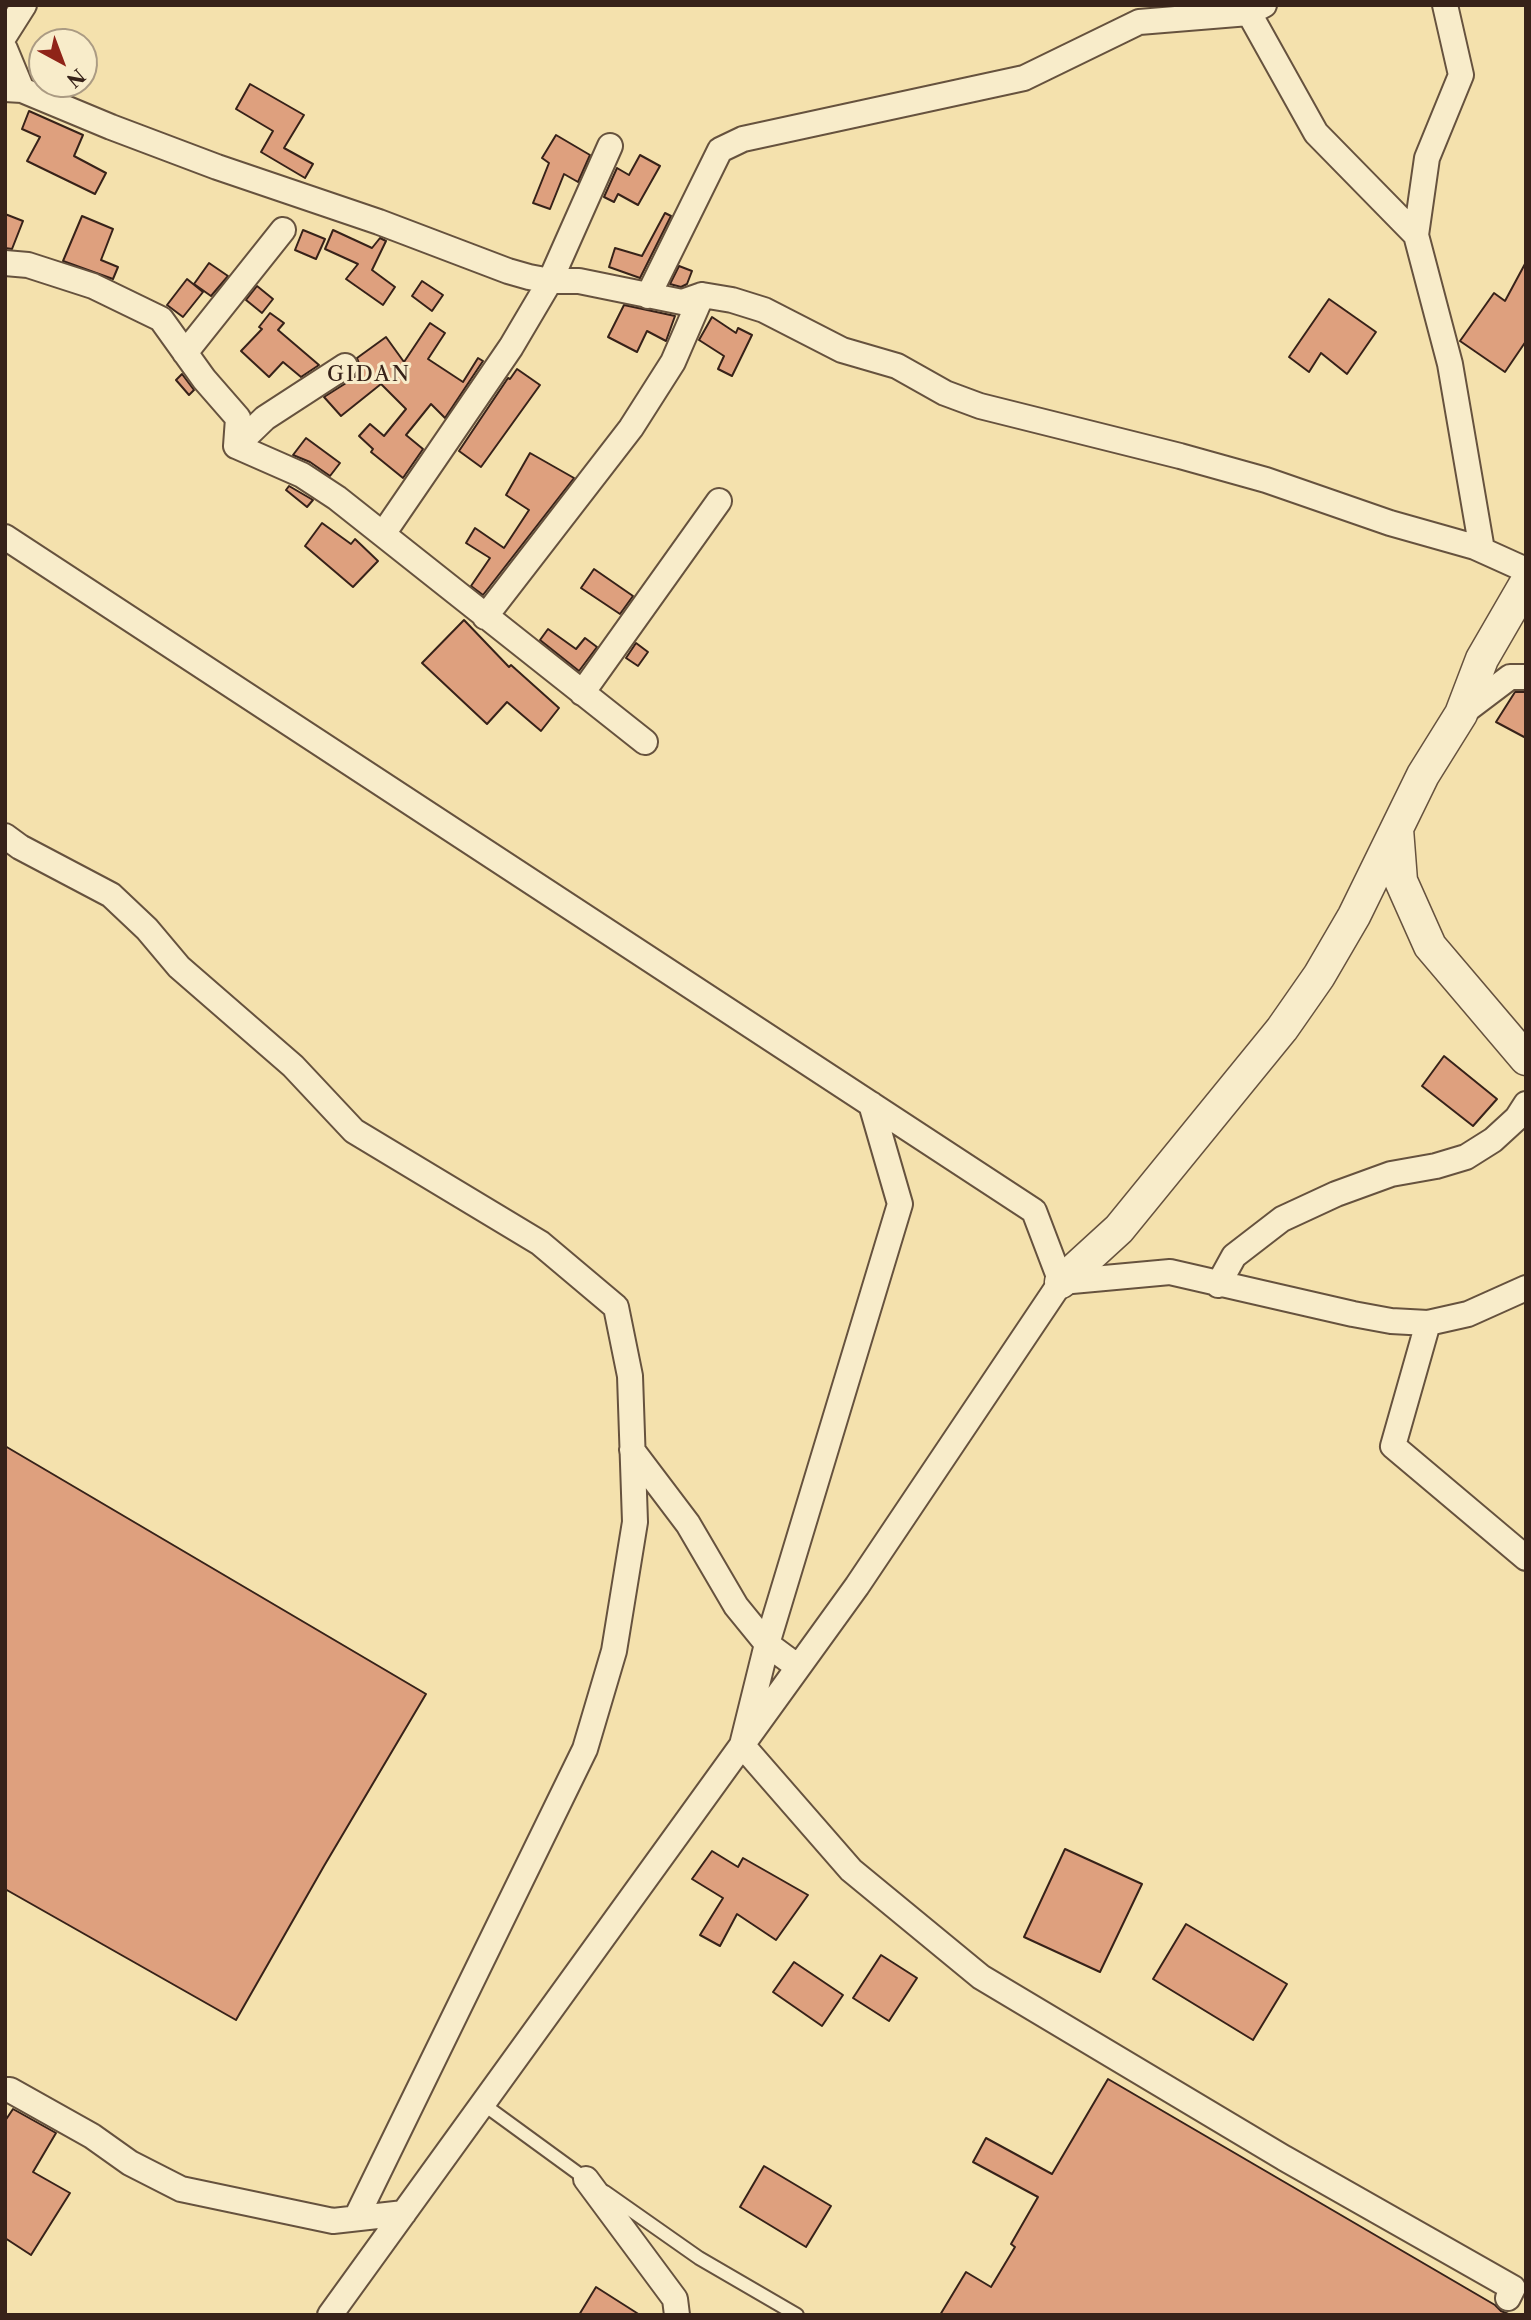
<!DOCTYPE html>
<style>
body{margin:0}
#map{position:relative;width:1531px;height:2320px;overflow:hidden;background:#f4e1ad;font-family:"Libre Caslon Text",serif}
canvas{display:block}
.frame{position:absolute;inset:0;border:7px solid #372219;pointer-events:none}
.north{position:absolute;left:28px;top:28px;width:70px;height:70px;box-sizing:border-box;background:#f8ecca;border:2px solid #ab9b83;border-radius:50%;rotate:139deg;font-size:19px;font-weight:700;line-height:28px;text-align:center;color:#372219}
.north::after{content:'';display:block;margin:auto;width:24px;height:32px;background:#8f2418;clip-path:polygon(50% 0,100% 100%,50% 72%,0 100%)}
</style>
<div id="map">
<canvas width="1531" height="2320"></canvas>
<div class="frame"></div>
<div class="north">N</div>
</div>
<script>
const c = document.querySelector('canvas').getContext('2d');
c.lineJoin = 'round';
function paint(path, color) {
  c.fillStyle = color;
  c.fill(path, 'evenodd');
}
function trace(path, color, width, dash) {
  c.strokeStyle = color;
  c.lineWidth = width;
  c.lineCap = dash ? 'butt' : 'round';
  c.setLineDash(dash || []);
  c.stroke(path);
}
function drawText(font, color, halo, rows, align = 'center') {
  c.font = font + ' "Libre Caslon Text",serif';
  c.lineWidth = 6;
  c.setLineDash([]);
  c.textBaseline = 'middle';
  c.strokeStyle = halo;
  c.fillStyle = color;
  for (const [text, x, y, turn = 0] of rows) {
    c.save();
    c.translate(x, y);
    c.rotate((+turn || 0) * Math.PI / 180);
    c.textAlign = isNaN(turn) ? turn : align;
    if (halo) c.strokeText(text, 0, 0);
    c.fillText(text, 0, 0);
    c.restore();
  }
}
const building = new Path2D(`
 M250,84L304,115L284,148L313,164L305,178L261,152L273,131L236,109Z
 M29,111L83,135L74,156L106,173L95,194L27,161L40,137L22,129Z
 M556,135L590,155L578,182L564,174L550,209L533,203L549,163L542,158Z
 M640,155L660,166L638,205L618,194L614,202L604,197L617,168L629,175Z
 M665,213L671,216L640,278L609,267L615,248L642,256Z
 M5,214L23,221L12,249L5,248Z
 M82,216L113,229L101,260L118,267L113,279L63,261Z
 M303,230L325,239L316,259L295,250Z
 M333,230L372,248L380,238L386,241L372,270L395,287L383,305L346,279L358,264L325,249Z
 M1526,262V341L1505,372L1460,341L1494,293L1505,301Z
 M209,263L228,276L211,296L194,284Z
 M679,266L692,271L687,284L681,287L670,284Z
 M187,279L203,292L183,317L167,305Z
 M422,281L443,295L432,311L412,296Z
 M257,286L273,299L262,313L246,300Z
 M1329,299L1376,332L1347,374L1321,353L1309,372L1289,357Z
 M624,305L675,316L666,341L647,331L637,352L608,337Z
 M270,313L284,323L278,330L319,365L301,377L283,362L269,377L241,351L262,329L259,327Z
 M712,317L736,333L738,328L752,335L732,376L718,369L724,356L699,340Z
 M430,323L445,333L428,359L463,382L478,358L483,361L445,418L431,404L406,435L423,449L403,478L371,452L373,449L359,436L370,424L384,436L406,409L381,384L341,416L324,397L354,378L358,373L360,366L357,358L386,337L404,362Z
 M517,369L540,385L481,467L459,451L508,378L510,379Z
 M182,374L194,390L189,395L176,380Z
 M306,438L340,463L330,476L310,462L293,455Z
 M530,453L574,478L483,595L471,586L490,558L466,543L475,528L504,548L529,510L506,495Z
 M289,486L313,500L307,507L286,490Z
 M322,523L351,544L355,539L378,561L353,587L305,546Z
 M594,569L633,596L620,614L581,588Z
 M464,620L509,667L511,665L559,708L541,731L507,702L487,724L422,663Z
 M548,629L576,649L585,638L597,647L579,671L540,640Z
 M636,643L648,652L638,666L626,658Z
 M1515,692H1526V738L1496,722Z
 M1444,1056L1497,1099L1473,1126L1422,1086Z
 M5,1446L426,1694L324,1866L236,2020L5,1889Z
 M1065,1849L1142,1884L1100,1972L1024,1937Z
 M712,1851L738,1867L743,1858L808,1895L776,1940L737,1914L720,1946L700,1935L723,1898L692,1879Z
 M1186,1924L1287,1984L1253,2040L1153,1979Z
 M881,1955L917,1978L889,2021L853,1998Z
 M794,1962L843,1995L822,2026L773,1992Z
 M1108,2079L1495,2305L1501,2311L1511,2315H940L966,2272L991,2287L1015,2247L1011,2244L1038,2197L973,2162L986,2138L1052,2174Z
 M13,2109L56,2133L33,2172L70,2193L31,2255L5,2238V2121Z
 M764,2166L831,2206L806,2247L740,2207Z
 M596,2287L640,2315H579Z`);
paint(building, '#dea07e');
trace(building, '#372219', 2);
const service = new Path2D(`
 M483,2104L590,2182
 M605,2192L699,2258L797,2315`);
const minor = new Path2D(`
 M1243,5L1249,13L1316,133L1416,235L1450,364L1482,550
 M5,35L24,5
 M5,49L22,90
 M5,89L22,90L111,127L217,167L379,222L508,271L529,277L550,281H579L682,302L702,295L732,300L764,310L842,350L897,366L945,393L980,406L1180,456L1266,480L1390,523L1475,547L1526,570
 M1416,235L1427,158L1461,75L1445,5
 M5,263L28,265L93,286L161,319L204,379L238,418L236,446
 M648,296L720,150L743,139L1024,78L1139,22L1249,13L1264,5
 M185,353L283,230
 M236,446L302,475L337,498L645,742
 M236,446L265,418L345,366
 M383,534L511,347L550,281L610,146
 M5,537L1034,1211L1061,1282L857,1586L330,2315
 M485,617L631,428L673,362L702,295
 M582,693L719,501
 M1461,714L1510,677H1526
 M5,836L20,847L111,895L147,929L179,967L293,1066L354,1131L540,1243L616,1307L630,1376L635,1522L614,1651L585,1749L356,2218
 M871,1104L900,1204L767,1644L742,1745L851,1870L981,1977L1284,2158L1513,2288L1508,2298
 M1061,1282L1170,1272L1353,1314L1391,1321L1428,1323L1468,1314L1526,1288
 M1218,1285L1234,1256L1282,1219L1336,1194L1391,1174L1436,1166L1466,1157L1493,1140L1517,1118L1526,1104
 M1428,1323L1393,1446L1526,1558
 M632,1450L688,1524L736,1606L767,1644L798,1667
 M5,2090H10L92,2136L130,2163L181,2189L333,2221L404,2213
 M586,2179L675,2299L677,2315`);
const tertiary = new Path2D(`
 M1397,829L1401,881L1430,946L1526,1059
 M1061,1282L1119,1229L1282,1029L1319,976L1354,916L1423,775L1461,714L1482,659L1526,583`);
trace(service, '#66523e', 16);
trace(minor, '#66523e', 28);
trace(tertiary, '#66523e', 35);
trace(service, '#f8ecca', 12);
trace(minor, '#f8ecca', 24);
trace(tertiary, '#f8ecca', 32);
c.letterSpacing = '2px';
drawText('21px', '#372219', '#f8ecca', [
 ["GIDAN",369,375]
]);
c.letterSpacing = '0px';
</script>
